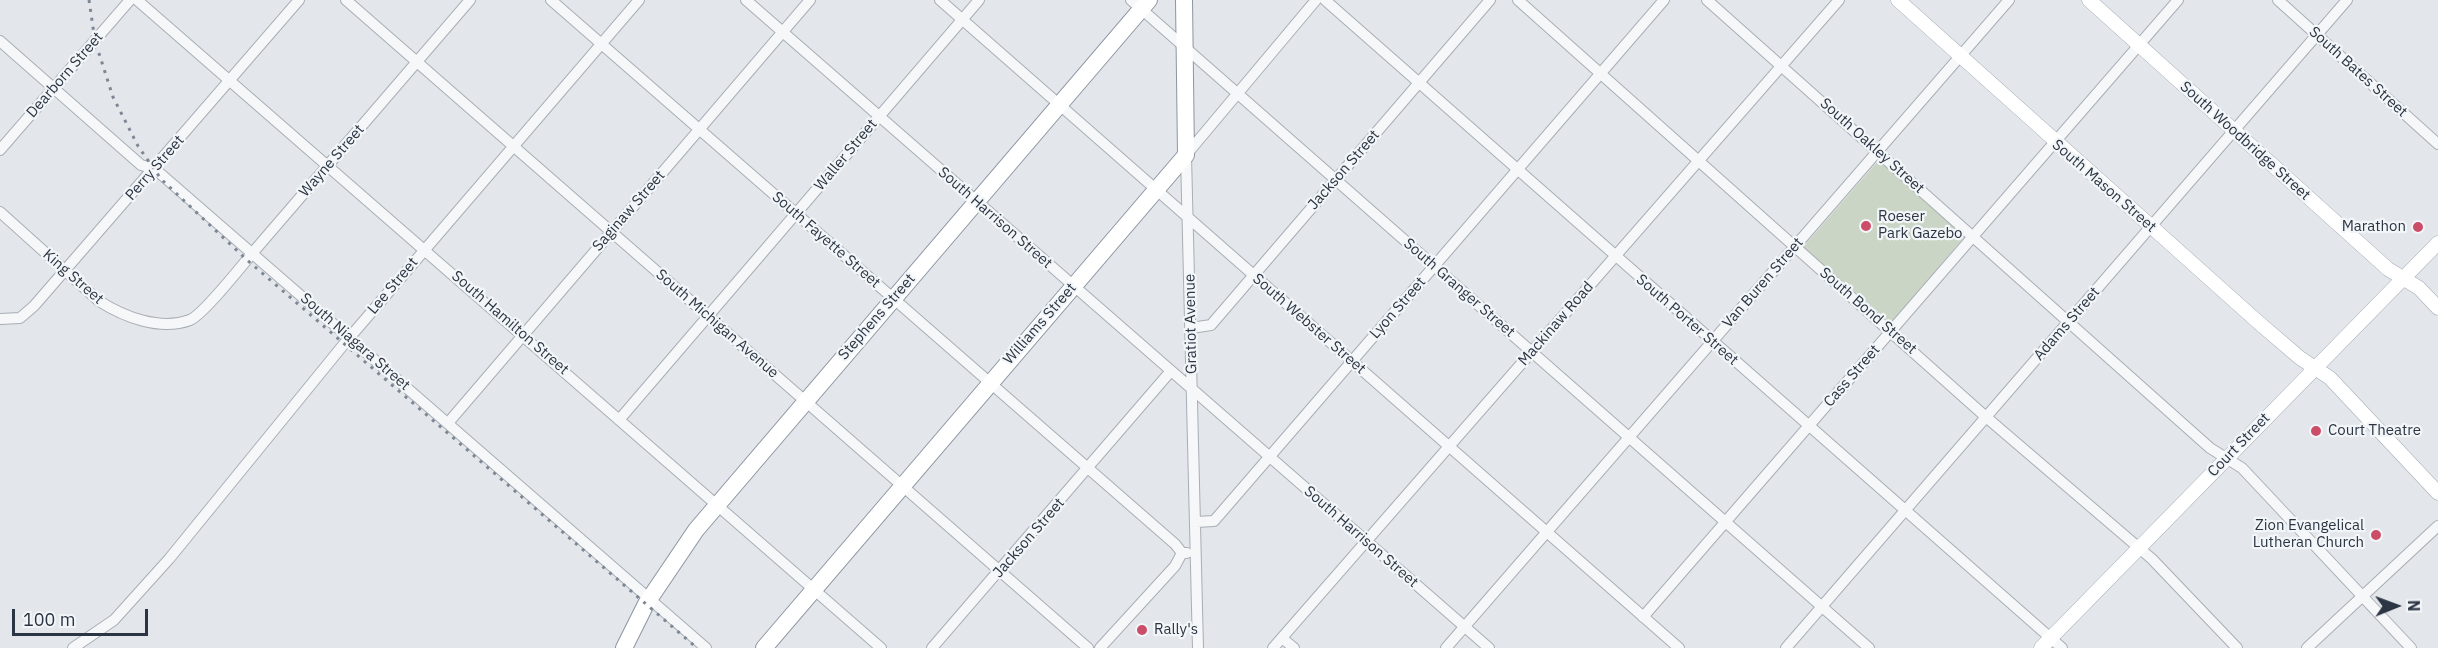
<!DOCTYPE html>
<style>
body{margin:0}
#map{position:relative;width:2438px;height:648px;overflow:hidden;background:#e3e7eb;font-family:"IBM Plex Sans",sans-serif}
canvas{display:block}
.north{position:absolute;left:2366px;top:576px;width:60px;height:60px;-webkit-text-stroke:4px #f3f6f8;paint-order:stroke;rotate:89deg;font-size:16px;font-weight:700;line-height:24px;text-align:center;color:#2b3543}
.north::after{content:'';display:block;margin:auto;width:21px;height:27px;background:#2b3543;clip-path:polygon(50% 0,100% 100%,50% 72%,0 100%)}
.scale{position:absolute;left:12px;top:609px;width:136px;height:27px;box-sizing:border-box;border:3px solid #2b3543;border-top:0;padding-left:8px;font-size:18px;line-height:21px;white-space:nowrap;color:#2b3543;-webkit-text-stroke:4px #f3f6f8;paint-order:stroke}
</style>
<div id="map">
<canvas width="2438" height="648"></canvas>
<div class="north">N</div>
<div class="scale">100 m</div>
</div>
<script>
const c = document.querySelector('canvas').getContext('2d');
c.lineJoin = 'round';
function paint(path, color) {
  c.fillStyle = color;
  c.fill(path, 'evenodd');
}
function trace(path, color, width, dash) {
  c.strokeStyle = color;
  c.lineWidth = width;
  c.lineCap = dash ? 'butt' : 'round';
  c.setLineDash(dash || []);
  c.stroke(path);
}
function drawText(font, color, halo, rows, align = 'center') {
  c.font = font + ' "IBM Plex Sans",sans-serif';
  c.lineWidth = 4.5;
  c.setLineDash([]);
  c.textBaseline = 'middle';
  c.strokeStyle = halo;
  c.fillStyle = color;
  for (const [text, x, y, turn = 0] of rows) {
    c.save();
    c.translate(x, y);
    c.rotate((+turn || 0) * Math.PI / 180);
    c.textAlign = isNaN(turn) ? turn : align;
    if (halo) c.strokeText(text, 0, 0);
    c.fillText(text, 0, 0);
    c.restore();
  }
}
paint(new Path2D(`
 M1879,160L1965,236L1891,323L1803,247Z`), '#cad5c5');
const minor = new Path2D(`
 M137,0L881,648
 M346,0L1088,648
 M551,0L1175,544L1182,553
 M746,0L1489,648
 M940,0L1679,648
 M1131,0L1869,648
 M1325,0L2062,648
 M1518,0L1986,417L2152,559L2237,648
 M1707,0L2210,448L2242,468L2411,648
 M2278,0L2438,144
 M0,41L141,165L155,169L706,648
 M0,150L130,0
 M0,212L99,301C124,317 160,331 190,320C204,314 243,264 255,250C327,167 398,83 470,0
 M0,319L20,318L34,306L299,0
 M1191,328L1211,325L1490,0
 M619,420L979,0
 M448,423L810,0
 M1196,522L1214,521L1664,0
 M1643,617L2178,0
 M1282,638L1294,648
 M73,648L114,620L169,559L344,344L639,0
 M932,648L1170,372
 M1100,648L1175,566L1182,553H1187
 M1198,648L1186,155L1316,0
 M1273,648L1839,0
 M1446,648L2009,0
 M1786,648L2347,0
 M2307,648L2438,526`);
const major = new Path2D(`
 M1898,0L2258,322L2300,358L2330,378L2438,493
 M2089,0L2388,269L2419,288L2438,308
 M2041,648L2438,243`);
const highway = new Path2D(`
 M624,648L646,604L696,530L1149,0
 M764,648L1186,155L1184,0`);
trace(minor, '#a8aeb5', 12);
trace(major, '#a3acb6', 15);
trace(highway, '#8b95a1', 18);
trace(minor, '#f6f7f9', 10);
trace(major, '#fff', 14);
trace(highway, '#fff', 16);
trace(new Path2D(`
 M89,0L95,41L113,97L138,146L161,179L247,260L697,648`), '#7d8794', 3, [3, 6]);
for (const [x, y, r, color] of [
 [1866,226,6,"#cb4d68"],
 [2418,227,6,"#cb4d68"],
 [2316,431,6,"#cb4d68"],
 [2376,535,6,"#cb4d68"],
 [1142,630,6,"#cb4d68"]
]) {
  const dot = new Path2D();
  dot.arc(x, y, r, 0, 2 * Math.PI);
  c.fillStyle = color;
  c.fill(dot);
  trace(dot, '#f3f6f8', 2);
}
drawText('15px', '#2b3543', '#f3f6f8', [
 ["South Bates Street",2358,72,42],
 ["Dearborn Street",65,75,-49],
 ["South Woodbridge Street",2245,141,42],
 ["South Oakley Street",1872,146,42],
 ["Waller Street",846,155,-50],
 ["Wayne Street",332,161,-49],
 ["Perry Street",155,168,-49],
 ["Jackson Street",1344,170,-49],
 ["South Mason Street",2104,186,41],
 ["Saginaw Street",629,211,-49],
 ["South Harrison Street",995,218,41],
 ["South Fayette Street",826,240,41],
 ["King Street",73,277,41],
 ["Van Buren Street",1763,283,-49],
 ["Lee Street",393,286,-50],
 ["South Granger Street",1459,288,41],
 ["Lyon Street",1398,308,-49],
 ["South Bond Street",1868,311,41],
 ["Stephens Street",877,317,-49],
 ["South Porter Street",1687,320,41],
 ["South Hamilton Street",510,323,41],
 ["South Michigan Avenue",717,324,41],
 ["Williams Street",1040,324,-49],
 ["Gratiot Avenue",1191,324,-91],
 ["South Webster Street",1309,324,41],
 ["Mackinaw Road",1556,324,-49],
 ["Adams Street",2067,324,-49],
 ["South Niagara Street",355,342,41],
 ["Cass Street",1852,376,-49],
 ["Court Street",2239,445,-46],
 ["South Harrison Street",1361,537,41],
 ["Jackson Street",1029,538,-49]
]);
drawText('15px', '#2b3543', '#f3f6f8', [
 ["Roeser",1878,217],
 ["Park Gazebo",1878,234],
 ["Marathon",2406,227,"right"],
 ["Court Theatre",2328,431],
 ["Zion Evangelical",2364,526,"right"],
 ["Lutheran Church",2364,543,"right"],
 ["Rally's",1154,630]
], 'left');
</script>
